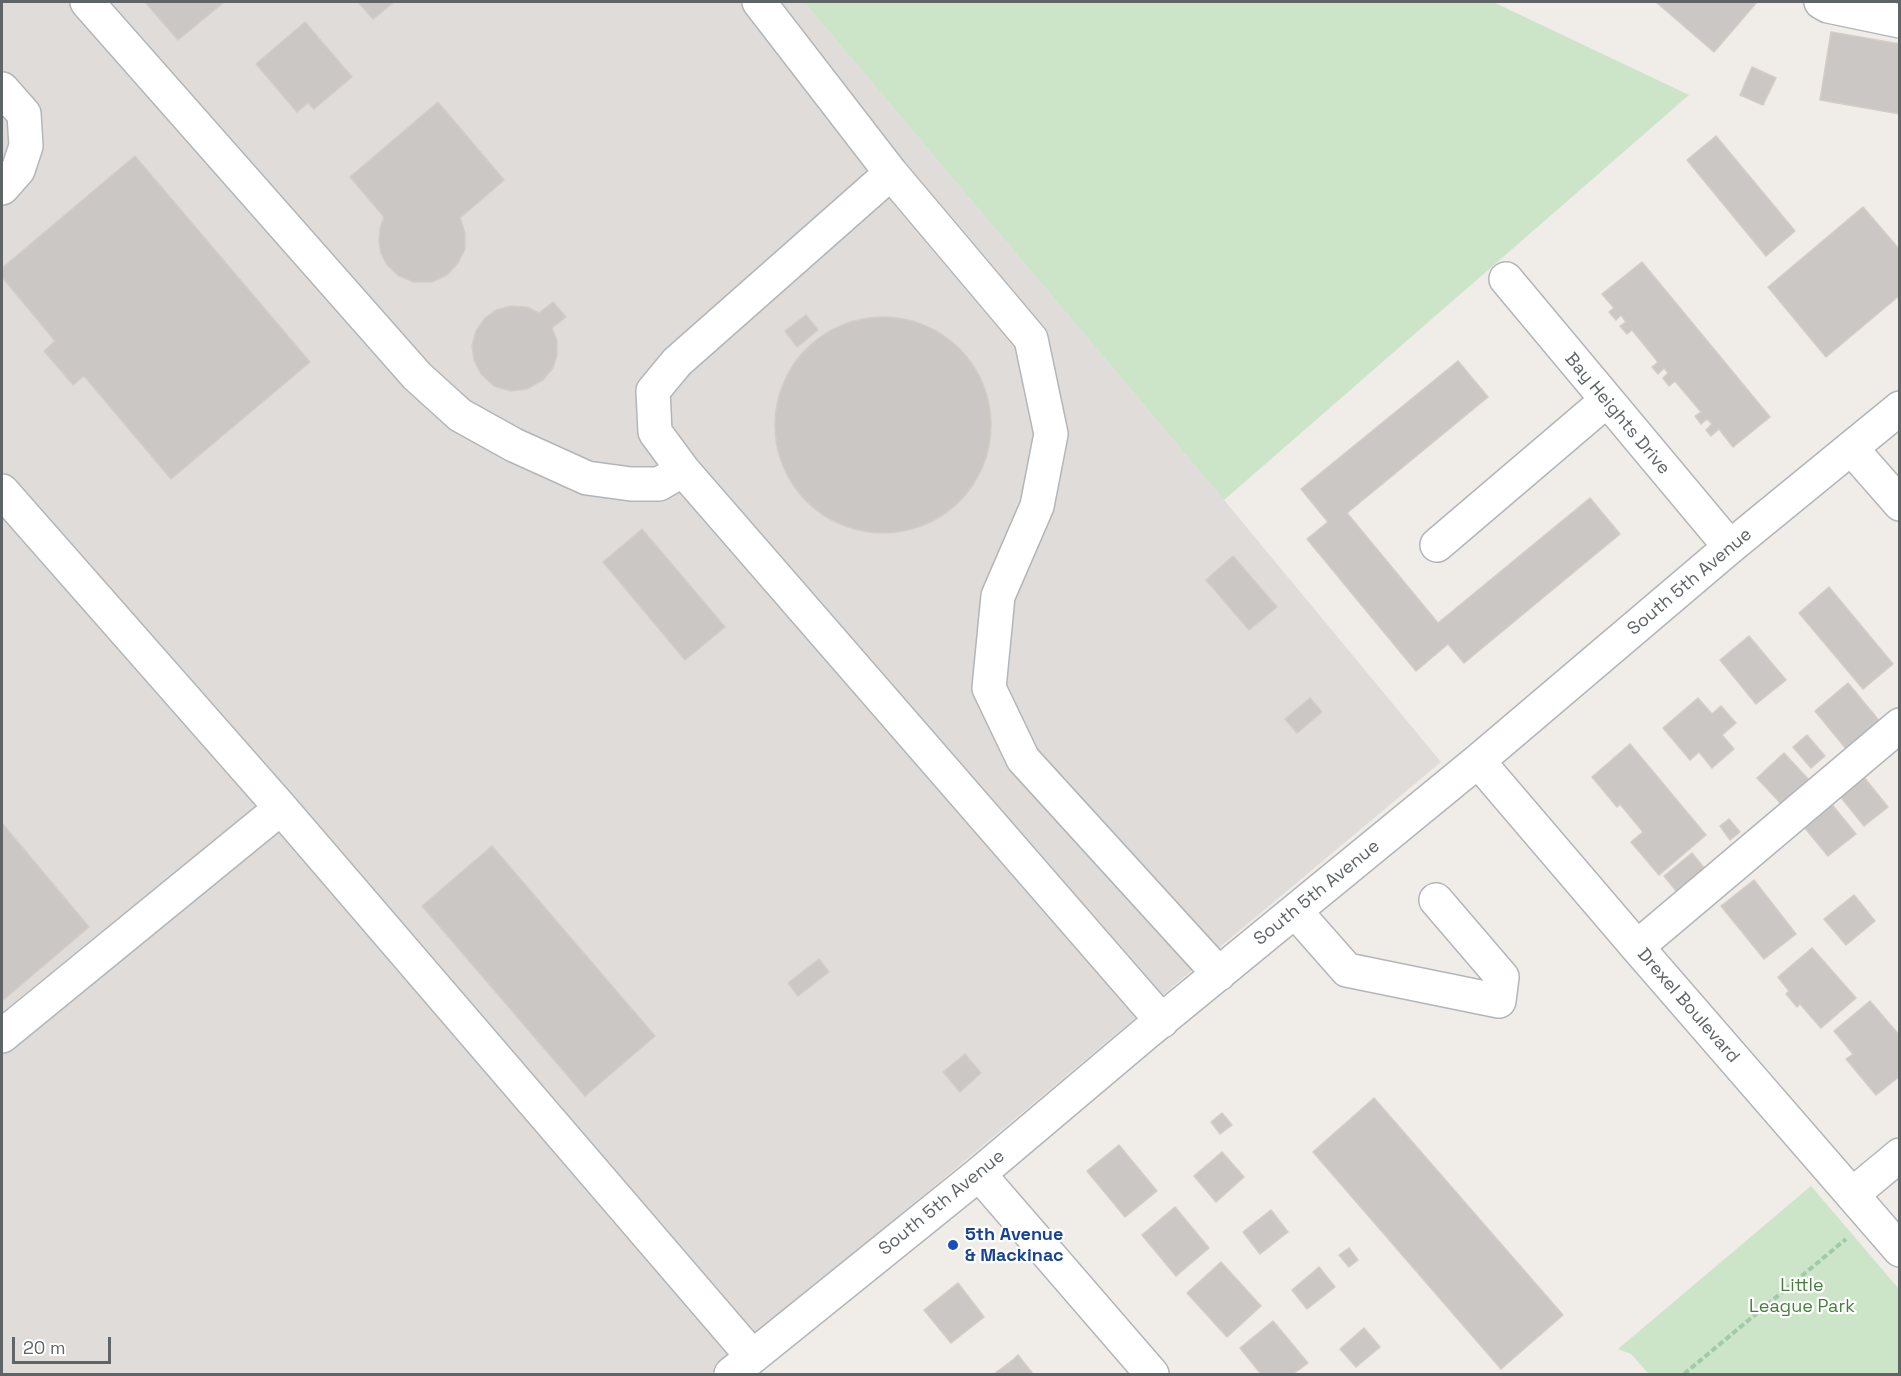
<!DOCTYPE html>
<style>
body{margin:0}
#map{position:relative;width:1901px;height:1376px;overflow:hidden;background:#f0ece8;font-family:"Space Grotesk",sans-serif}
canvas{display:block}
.frame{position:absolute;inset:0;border:3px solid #5f6466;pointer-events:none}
.scale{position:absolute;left:12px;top:1337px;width:99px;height:27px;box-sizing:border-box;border:3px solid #5f6466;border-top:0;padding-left:8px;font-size:18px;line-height:21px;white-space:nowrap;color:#5f6466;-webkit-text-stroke:4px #fff;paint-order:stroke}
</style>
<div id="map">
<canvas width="1901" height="1376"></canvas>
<div class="frame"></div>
<div class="scale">20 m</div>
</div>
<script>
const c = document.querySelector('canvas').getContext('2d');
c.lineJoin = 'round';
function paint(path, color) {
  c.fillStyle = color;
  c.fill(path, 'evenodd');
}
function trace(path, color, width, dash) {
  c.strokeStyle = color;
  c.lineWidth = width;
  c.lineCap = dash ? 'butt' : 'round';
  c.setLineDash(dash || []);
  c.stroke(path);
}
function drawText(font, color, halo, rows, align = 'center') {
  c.font = font + ' "Space Grotesk",sans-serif';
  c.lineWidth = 4.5;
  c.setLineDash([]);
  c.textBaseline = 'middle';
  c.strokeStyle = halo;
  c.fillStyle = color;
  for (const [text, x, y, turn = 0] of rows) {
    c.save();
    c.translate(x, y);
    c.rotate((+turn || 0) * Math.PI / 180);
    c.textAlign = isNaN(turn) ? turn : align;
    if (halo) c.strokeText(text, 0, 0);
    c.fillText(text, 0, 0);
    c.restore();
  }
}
paint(new Path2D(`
 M2,2H804L1224,500L1441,762L710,1374H2Z`), '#dfdcda');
paint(new Path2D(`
 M804,2H1493L1689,95L1224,500Z
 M1811,1186L1899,1289V1374H1649L1631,1354L1618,1349Z`), '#cce4c7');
const building = new Path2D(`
 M145,2H224L178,40Z
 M358,2H394L373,19Z
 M1656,2H1757L1714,52Z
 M305,22L352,77L314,109L308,103L297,112L256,64Z
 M1831,32L1900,44V114L1820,100Z
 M1752,67L1776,78L1763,105L1740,95Z
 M438,102L504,180L460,218L465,233V249L458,263L447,275L432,282H414L399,276L387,265L381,253L379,242L380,229L384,217L350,177Z
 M1716,136L1795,231L1766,256L1687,160Z
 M135,156L310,362L171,479L84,376L73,385L44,351L55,341L2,277V268Z
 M1863,207L1900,250V295L1826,357L1768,287Z
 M1642,262L1770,417L1733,447L1719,429L1711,436L1706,430L1712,424L1707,419L1701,424L1695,416L1701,412L1675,381L1669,386L1663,378L1668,373L1664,368L1658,374L1652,367L1658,362L1632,330L1627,334L1620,326L1626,322L1621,315L1616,320L1609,312L1614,308L1602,294Z
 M553,302L566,317L552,328L557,341V355L553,368L543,380L527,389L511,391L494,386L481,374L474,360L472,346L476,331L485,318L496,310L511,306L527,307L539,313Z
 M806,315L818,330L797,347L785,331Z
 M775 425a108 108 0 1 1 216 0a108 108 0 1 1-216 0Z
 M1458,361L1488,397L1347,513L1438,623L1590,498L1620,534L1464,663L1448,644L1416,671L1307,539L1328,522L1301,489Z
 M642,529L725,627L685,660L603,562Z
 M1233,556L1277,607L1249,630L1206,580Z
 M1829,587L1893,664L1863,689L1799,613Z
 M1749,636L1786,680L1756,704L1720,660Z
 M1848,683L1881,723L1847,750L1815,711Z
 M1310,698L1322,712L1297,733L1285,719Z
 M1698,698L1712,714L1721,706L1736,723L1722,735L1734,749L1712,768L1699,752L1690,760L1663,728Z
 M1807,735L1825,756L1811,768L1793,747Z
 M1630,744L1706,835L1659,875L1631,842L1643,832L1620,804L1617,807L1592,777Z
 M1784,753L1810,781L1783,806L1757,778Z
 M1863,776L1888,807L1864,826L1839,795Z
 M1830,802L1856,834L1828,856L1804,827Z
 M1729,819L1740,832L1730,840L1720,826Z
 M2,823L89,927L2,1001Z
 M492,846L655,1036L585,1096L422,906Z
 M1692,853L1705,869L1677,892L1664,876Z
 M1754,880L1796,934L1764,959L1721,906Z
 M1854,895L1875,921L1846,945L1824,919Z
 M1812,948L1856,998L1821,1028L1800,1004L1797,1007L1786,994L1789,991L1778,977Z
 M819,959L829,972L798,996L788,983Z
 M1870,1001L1900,1036V1076L1876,1095L1846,1059L1853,1054L1834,1031Z
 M965,1054L981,1073L960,1092L943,1072Z
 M1374,1098L1563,1315L1501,1369L1313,1152Z
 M1222,1113L1232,1125L1220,1134L1211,1122Z
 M1119,1145L1157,1191L1125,1217L1087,1171Z
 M1222,1152L1244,1177L1216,1202L1194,1176Z
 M1175,1207L1209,1248L1176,1276L1142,1235Z
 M1271,1210L1288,1232L1260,1254L1243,1232Z
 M1349,1248L1358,1260L1349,1267L1339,1255Z
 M1221,1262L1261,1306L1227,1337L1187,1293Z
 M1319,1267L1335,1287L1307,1309L1292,1290Z
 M958,1283L984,1317L951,1343L924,1310Z
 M1273,1321L1308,1363L1293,1374H1261L1240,1348Z
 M1364,1328L1380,1347L1356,1367L1340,1349Z
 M1018,1355L1033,1374H994L1014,1359Z`);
paint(building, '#cbc7c4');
trace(building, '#d4cdc6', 1.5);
const minor = new Path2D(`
 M87,2L417,376L460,415L514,445L587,478L631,484H659L683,470
 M759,2L891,173
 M1821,2L1828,6L1900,21
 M2,89L24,114L26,146L18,170L2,188
 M1506,279L1730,547
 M1851,448L1900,504
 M2,491L281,808L752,1356
 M1437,545L1606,401
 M1478,761L1637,947L1900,1250
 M1295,911L1347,970L1499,1001L1502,977L1436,900
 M1637,947L1900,725
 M1162,1021L683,470L655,432L653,391L677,362L891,173L1031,339L1051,434L1037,506L998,596L989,688L1023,759L1219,974
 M2,1036L281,808
 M979,1174L1152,1374
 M1853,1194L1900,1155
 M731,1374L979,1174L1146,1033L1478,761L1730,547L1900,408`);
trace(minor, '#b3b6b8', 36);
trace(new Path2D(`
 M1684,1374L1846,1239`), '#a3caa7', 4, [6, 3]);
trace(minor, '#fff', 33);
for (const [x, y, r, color] of [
 [953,1245,6,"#1a4fb4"]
]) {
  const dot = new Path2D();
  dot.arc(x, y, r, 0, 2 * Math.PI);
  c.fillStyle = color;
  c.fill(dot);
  trace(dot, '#fff', 2);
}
drawText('18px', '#5f6466', '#fff', [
 ["Bay Heights Drive",1617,414,50],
 ["South 5th Avenue",1690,582,-40],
 ["South 5th Avenue",1317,893,-39],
 ["Drexel Boulevard",1688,1006,49],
 ["South 5th Avenue",942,1203,-39]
]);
drawText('bold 18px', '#164399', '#fff', [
 ["5th Avenue",965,1235],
 ["& Mackinac",965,1256]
], 'left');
drawText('18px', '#467f3d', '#fff', [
 ["Little",1802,1286],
 ["League Park",1802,1307]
]);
</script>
